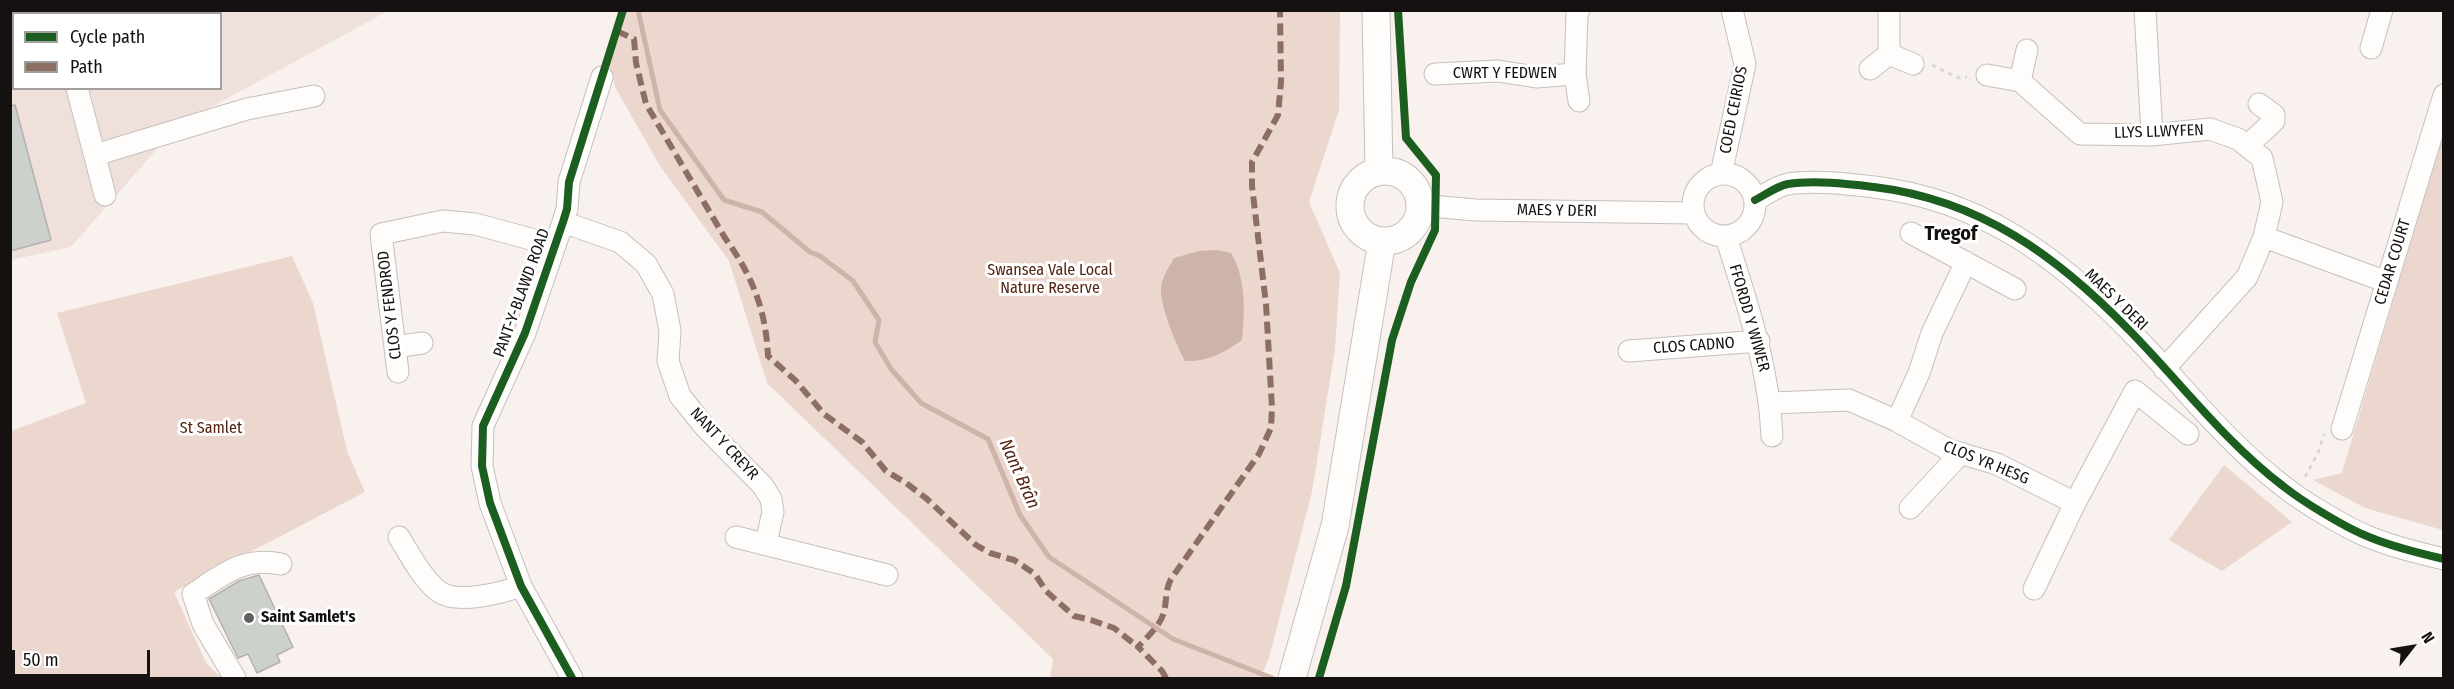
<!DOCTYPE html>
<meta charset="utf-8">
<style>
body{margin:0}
#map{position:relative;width:2454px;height:689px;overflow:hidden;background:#f8f1ee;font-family:"Fira Sans Condensed",sans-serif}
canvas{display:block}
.frame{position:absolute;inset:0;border:12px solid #151110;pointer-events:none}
.legend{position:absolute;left:12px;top:12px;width:210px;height:78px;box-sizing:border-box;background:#fff;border:2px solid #a1a09f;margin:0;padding:8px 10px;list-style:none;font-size:18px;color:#151110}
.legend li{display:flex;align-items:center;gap:12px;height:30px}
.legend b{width:30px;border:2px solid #a1a09f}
.north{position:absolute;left:2382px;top:617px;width:60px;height:60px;-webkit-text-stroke:4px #fff;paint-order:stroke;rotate:59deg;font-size:16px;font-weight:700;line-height:24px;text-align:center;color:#151110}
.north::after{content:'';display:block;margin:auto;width:21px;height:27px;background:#151110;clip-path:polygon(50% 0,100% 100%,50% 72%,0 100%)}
.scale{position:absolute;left:12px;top:650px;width:138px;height:27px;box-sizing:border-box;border:3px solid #151110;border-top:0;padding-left:8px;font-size:18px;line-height:21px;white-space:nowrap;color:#151110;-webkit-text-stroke:4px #fff;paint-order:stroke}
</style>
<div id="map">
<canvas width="2454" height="689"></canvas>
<div class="frame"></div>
<ul class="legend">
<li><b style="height:8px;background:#1b5e20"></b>Cycle path</li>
<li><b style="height:8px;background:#8d6e63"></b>Path</li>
</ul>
<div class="north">N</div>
<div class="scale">50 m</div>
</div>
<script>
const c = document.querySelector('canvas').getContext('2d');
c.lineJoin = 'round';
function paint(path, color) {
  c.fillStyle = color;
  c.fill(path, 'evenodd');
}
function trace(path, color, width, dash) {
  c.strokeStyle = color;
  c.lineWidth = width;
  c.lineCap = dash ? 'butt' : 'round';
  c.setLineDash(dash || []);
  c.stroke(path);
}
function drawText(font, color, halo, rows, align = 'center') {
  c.font = font + ' "Fira Sans Condensed",sans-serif';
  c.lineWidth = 6;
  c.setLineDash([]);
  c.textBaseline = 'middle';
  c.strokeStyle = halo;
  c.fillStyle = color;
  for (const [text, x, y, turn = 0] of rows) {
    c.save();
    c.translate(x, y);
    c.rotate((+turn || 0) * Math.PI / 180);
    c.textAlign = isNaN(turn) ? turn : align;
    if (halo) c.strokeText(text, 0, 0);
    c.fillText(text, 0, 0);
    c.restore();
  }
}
paint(new Path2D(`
 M10,11H388L178,125L71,247L11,260ZM14,14H220V88H14Z`), '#efe0dc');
paint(new Path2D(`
 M626,11H1340L1339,110L1309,202L1340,273L1335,349L1312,492L1269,658L1260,678H1050L1053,659L767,383L729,261L660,166L615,87L609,63Z
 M2443,133V530L2365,508L2313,480L2342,473Z
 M292,256L313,303L347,451L365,492L174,592L206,663L222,678H11V431L86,403L57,313Z
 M2224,465L2292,522L2222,571L2169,540Z`), '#ecd7ce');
paint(new Path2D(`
 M1217,250L1231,253C1246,278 1245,311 1242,340C1224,353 1207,362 1185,361C1176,344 1163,313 1161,293C1160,280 1168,269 1174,258L1199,251Z`), '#cdb3a9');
trace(new Path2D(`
 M638,10L660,110L724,200L762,212L810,252L820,256L853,281L879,320L875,342L891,369L921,403L988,439L1020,515L1049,557L1173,639L1272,678`), '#cdb3a9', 5);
const building = new Path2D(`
 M15,105L51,240L10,251V106Z
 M259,575L293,647L277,655L280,662L257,673L248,654L238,658L209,599L239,581Z`);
paint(building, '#cdd1cc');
trace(building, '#b3b1af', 1.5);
const minor = new Path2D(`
 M1579,10L1577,14L1575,74L1579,101
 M1889,10V54L1913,64
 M2145,10L2152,135
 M58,14L71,10
 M2371,48L2382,10
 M10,65L14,64
 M1870,69L1889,54
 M1435,74L1498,71L1536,77L1575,74
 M1987,75L2020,81L2080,134L2152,135L2210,129L2238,139L2262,158L2272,202L2264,237L2247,277L2164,369
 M2020,81L2027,50
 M77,88L105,195
 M2247,146L2274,121V115L2259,104
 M95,155L247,109L314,96
 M1721,174L1745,64L1732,10
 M1693 205a31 31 0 1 1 62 0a31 31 0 1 1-62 0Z
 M1755,200C1765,195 1777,186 1788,184C1814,180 1848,184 1874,187C1981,200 2057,256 2130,331C2181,383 2225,442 2283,486C2303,502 2346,528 2369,537C2393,547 2418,553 2444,559
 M1419,205L1476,210L1694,213
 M563,222L620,242L646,264L663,294L670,331L668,361L680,396L705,427L763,486L771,499L773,512L766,543
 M1911,233L2015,289
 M1726,237C1747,303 1769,367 1772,436
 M2264,237L2387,282
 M395,347L422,343
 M1629,351L1759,341
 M398,372L381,234L443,221L475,224L553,245
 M1771,403L1849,400L1897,421L1949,450L1997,464L2075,503L2034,589
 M1897,421L1919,373L1932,333L1966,262
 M2342,429L2444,95
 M2075,503L2135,391L2188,434
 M1910,508L1961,453
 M399,537C410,555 422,578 438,591C456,605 502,593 521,586
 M736,537L887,575
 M235,678L203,624L193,594C222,575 244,556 281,564
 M572,678L521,586L490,503L482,466L483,426L525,333L563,222L567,209L569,182L602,77`);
const major = new Path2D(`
 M1376,10L1379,171
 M1350 206a35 35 0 1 1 70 0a35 35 0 1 1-70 0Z
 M1292,678L1335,526L1382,241`);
trace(minor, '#c5c0bd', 23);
trace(major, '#c5c0bd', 29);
trace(new Path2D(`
 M1932,65L1959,78L1967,77
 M2305,477L2318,453L2324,434`), '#d9d8d6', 3, [4.5, 4.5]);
trace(minor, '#fefdfc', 21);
trace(major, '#fefdfc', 27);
trace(new Path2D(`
 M617,31L634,39L636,63L646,104L725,238C752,275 766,310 768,356L795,380L824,414L862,442L886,471L906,483L927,499L976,545L990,553L1014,560L1035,574L1046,591L1074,616L1091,620L1114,628L1138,647
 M1166,678L1162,671L1138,647C1147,637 1161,625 1164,612C1167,600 1165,590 1171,579L1259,454L1271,428L1272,408L1266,304L1252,186V162L1278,115L1281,82L1280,10`), '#8d6e63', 6, [12, 6]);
trace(new Path2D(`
 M1755,200C1765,195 1777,186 1788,184C1814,180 1848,184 1874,187C1981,200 2057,256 2130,331C2181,383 2225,442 2283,486C2303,502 2346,528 2369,537C2393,547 2418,553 2444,559
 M572,678L521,586L490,503L482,466L483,426L525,333L563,222L567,209L569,182L623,10
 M1319,678L1346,586L1392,340L1411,282L1435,230L1436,175L1406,138L1398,10`), '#1b5e20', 8);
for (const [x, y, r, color] of [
 [249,618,6,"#645f5e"]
]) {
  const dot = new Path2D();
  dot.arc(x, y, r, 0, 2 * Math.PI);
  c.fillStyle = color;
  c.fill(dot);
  trace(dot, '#fff', 2);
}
drawText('16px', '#151110', '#fff', [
 ["CWRT Y FEDWEN",1505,74],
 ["COED CEIRIOS",1734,110,-79],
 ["LLYS LLWYFEN",2159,132,-2],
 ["MAES Y DERI",1557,211,1],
 ["CEDAR COURT",2393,262,-73],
 ["PANT-Y-BLAWD ROAD",522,293,-70],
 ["MAES Y DERI",2116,300,44],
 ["CLOS Y FENDROD",390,305,-97],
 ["FFORDD Y WIWER",1749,318,74],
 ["CLOS CADNO",1694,346,-4],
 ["NANT Y CREYR",724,444,47],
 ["CLOS YR HESG",1986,463,22]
]);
drawText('16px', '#532513', '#fff', [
 ["Swansea Vale Local",1050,271],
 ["Nature Reserve",1050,289],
 ["St Samlet",211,429]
]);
drawText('bold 16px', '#151110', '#fff', [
 ["Saint Samlet's",261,618]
], 'left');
drawText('italic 18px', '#532512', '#fff', [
 ["Nant Brân",1019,474,66]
]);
drawText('bold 20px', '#151110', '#fff', [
 ["Tregof",1951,234]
]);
</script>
